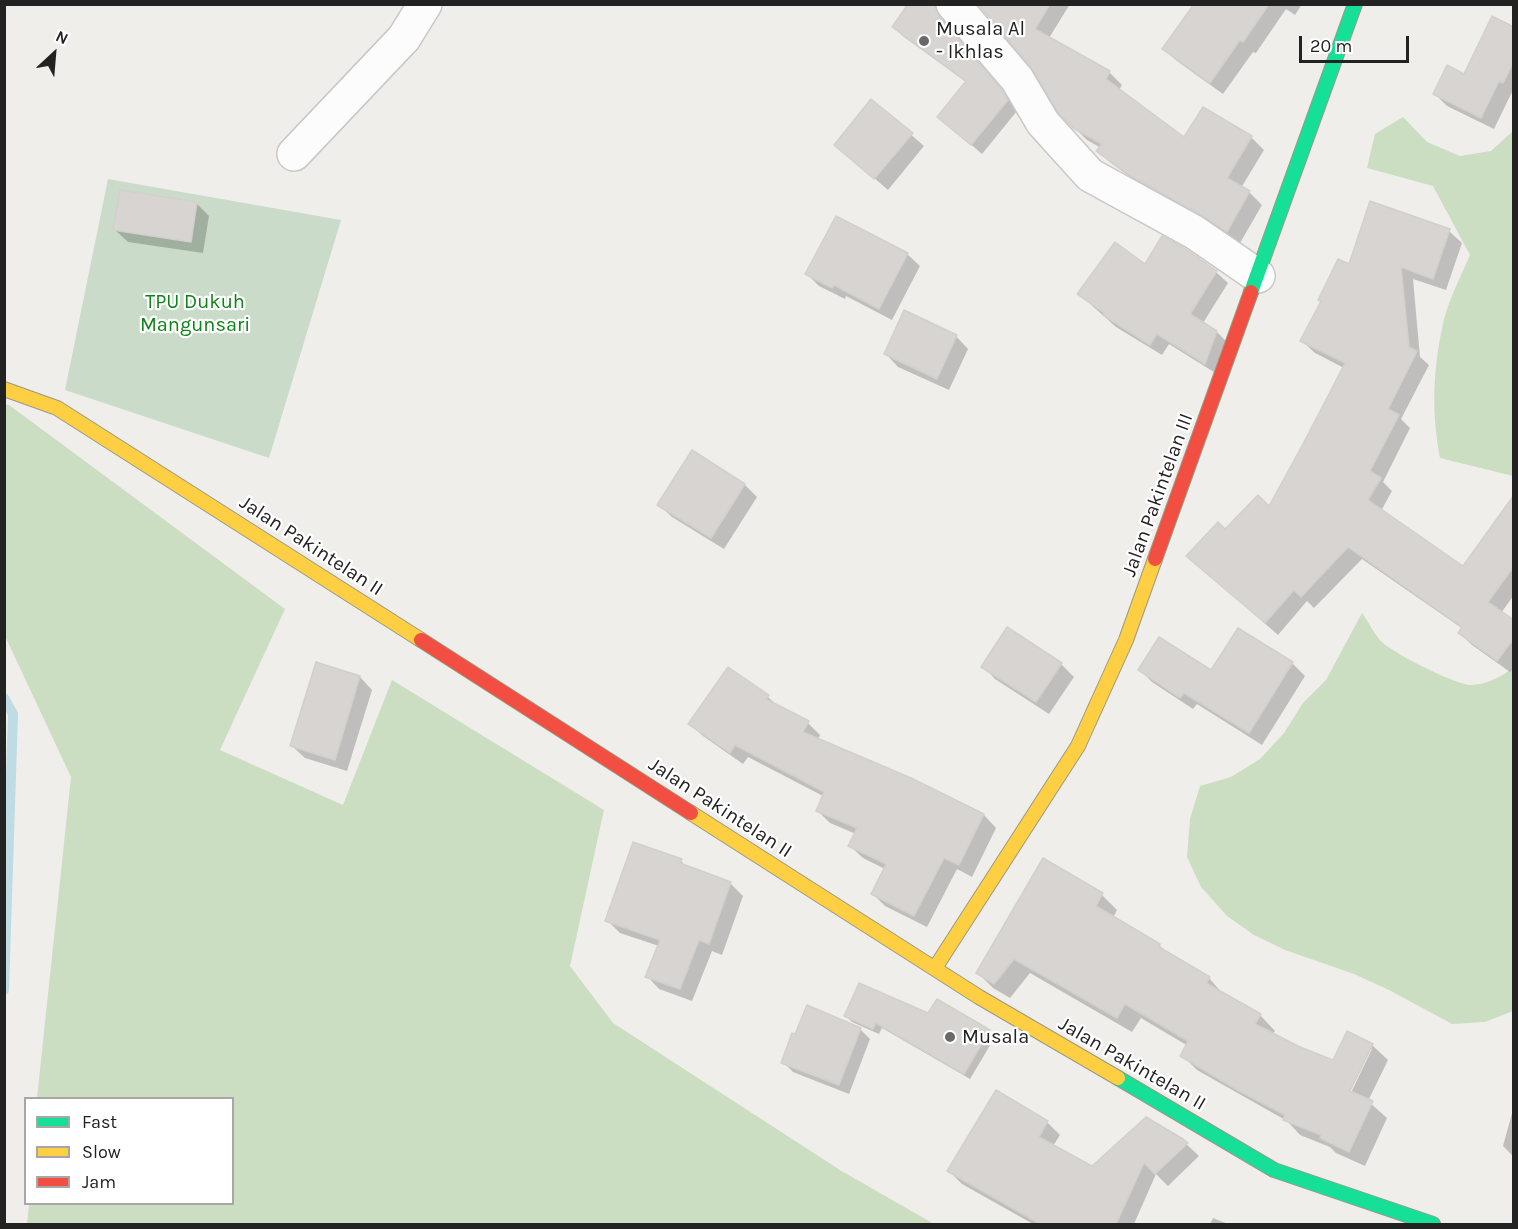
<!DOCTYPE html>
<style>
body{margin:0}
#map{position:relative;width:1518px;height:1229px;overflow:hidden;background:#f0eeeb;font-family:Karla,sans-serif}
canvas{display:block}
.frame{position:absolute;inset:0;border:6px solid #222;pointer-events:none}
.legend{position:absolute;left:24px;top:1097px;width:210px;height:108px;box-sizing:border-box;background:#fff;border:2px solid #a7a7a7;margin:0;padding:8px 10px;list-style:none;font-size:18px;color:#222}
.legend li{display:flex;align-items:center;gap:12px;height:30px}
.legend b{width:30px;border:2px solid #a7a7a7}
.north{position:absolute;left:24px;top:24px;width:60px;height:60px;-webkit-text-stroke:4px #fff;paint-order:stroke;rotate:26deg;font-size:16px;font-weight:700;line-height:24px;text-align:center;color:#222}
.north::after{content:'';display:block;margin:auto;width:21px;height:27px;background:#222;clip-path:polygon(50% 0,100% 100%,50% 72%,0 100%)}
.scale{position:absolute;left:1299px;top:36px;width:110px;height:27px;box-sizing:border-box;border:3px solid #222;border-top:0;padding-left:8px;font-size:18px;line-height:21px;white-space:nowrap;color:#222;-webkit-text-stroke:4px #fff;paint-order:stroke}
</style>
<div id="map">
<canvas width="1518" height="1229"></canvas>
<div class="frame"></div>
<ul class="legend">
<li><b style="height:8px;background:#16e098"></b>Fast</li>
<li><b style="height:8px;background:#ffcf43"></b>Slow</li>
<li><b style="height:8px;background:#f24e42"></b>Jam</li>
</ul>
<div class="north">N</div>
<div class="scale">20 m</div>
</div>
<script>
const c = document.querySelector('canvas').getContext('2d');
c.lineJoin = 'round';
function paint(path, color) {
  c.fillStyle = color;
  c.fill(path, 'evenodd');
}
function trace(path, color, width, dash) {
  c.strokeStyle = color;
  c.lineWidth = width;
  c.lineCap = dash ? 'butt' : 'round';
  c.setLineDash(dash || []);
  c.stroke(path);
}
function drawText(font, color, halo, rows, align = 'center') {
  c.font = font + ' Karla,sans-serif';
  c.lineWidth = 4.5;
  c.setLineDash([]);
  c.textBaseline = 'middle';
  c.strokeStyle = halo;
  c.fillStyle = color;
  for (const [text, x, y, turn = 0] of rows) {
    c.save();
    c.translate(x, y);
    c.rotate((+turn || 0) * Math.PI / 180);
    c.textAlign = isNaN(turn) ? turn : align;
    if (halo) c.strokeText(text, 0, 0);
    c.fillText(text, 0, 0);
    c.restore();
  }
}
paint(new Path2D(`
 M1403,117L1427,142L1460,156L1491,151L1513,131V476L1440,458C1431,410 1433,367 1444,319C1450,297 1461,276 1470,255L1433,186L1367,168L1375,134Z
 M4,404L9,405L285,609L220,750L343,805L392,680L604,810L570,966L613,1023L840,1170L934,1224H27L29,1204H232V1098H37L71,777L5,636Z
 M1362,613C1368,621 1373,632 1380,640C1390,652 1456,685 1471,685C1486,685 1502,676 1513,668V1011L1485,1022L1452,1024L1389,990L1354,974L1285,950L1254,935L1227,916L1201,887L1187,857L1190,819L1200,786L1231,777L1260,759L1284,733L1303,703L1326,680Z`), '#cbdec1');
paint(new Path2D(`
 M108,179L341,220L269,458L65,390Z`), '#cadbca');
paint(new Path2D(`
 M934,4H938L945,11L944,19L949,28L1012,102L1017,111L982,154L939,117L966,82L904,37L894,27Z
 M980,4H1070L1049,38L1109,72L1122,85L1119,90L1185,139L1204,109L1251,137L1264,150L1241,188L1249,192L1262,205L1240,243L1217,228L1144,187L1111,163L1098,151L1101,148L1087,140L1074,127L1033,66Z
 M1189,4H1302L1295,15L1286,9L1256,53L1253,52L1223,94L1177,61L1164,49L1193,8Z
 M1514,28V93L1512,92L1494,129L1447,106L1435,94L1465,76Z
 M872,101L924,146L888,190L836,145Z
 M196,203L209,216L203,253L128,242L115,230Z
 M1449,231L1462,243L1446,290L1413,279L1420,357L1429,365L1401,419L1410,428L1383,482L1392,491L1381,511L1463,568L1514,505V595L1501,613L1514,622V667L1510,672L1472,645L1460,633L1463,629L1362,559L1314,608L1307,601L1278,635L1188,556L1225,531L1270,508L1344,368L1315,353L1302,341L1350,266Z
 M907,254L920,266L892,320L846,296L845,299L819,286L807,274Z
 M1146,266L1216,272L1228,283L1203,323L1217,332L1228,343L1217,374L1169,344L1162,355L1116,327L1079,294Z
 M956,336L968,349L949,390L898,367L886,354Z
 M692,452L745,485L757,497L724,549L672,517L659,505Z
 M1292,663L1305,676L1262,745L1197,704L1193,709L1152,682L1140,670L1212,672Z
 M1061,664L1074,677L1049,714L995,679L983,666Z
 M728,669L768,697L780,708L808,723L820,735L818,740L910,779L984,815L996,828L972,877L957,869L927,927L885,906L873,894L885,869L863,858L850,846L856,834L830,823L817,810L823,796L748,757L743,764L703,736L690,724Z
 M360,677L372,690L347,771L305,758L292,746Z
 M1044,860L1102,895L1117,910L1113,918L1159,945L1169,954L1209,978L1223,994L1260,1015L1275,1031L1272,1035L1299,1049L1334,1062L1372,1045L1388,1060L1368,1101L1387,1118L1365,1166L1336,1153L1330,1147L1300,1135L1287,1121L1197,1070L1182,1055L1188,1046L1141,1018L1132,1032L1030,973L1010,998L993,988L978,973ZM1369,1049H1372L1348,1099L1345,1097Z
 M681,861L688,868L730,883L743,896L722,955L712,951L692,1001L659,989L647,976L659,946L620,933L607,920Z
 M929,1015L989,1032L995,1037L970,1079L882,1028L879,1034L852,1022L846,1016Z
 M860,1029L870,1039L849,1094L793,1072L783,1062Z
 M996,1092L1047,1122L1060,1135L1053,1146L1092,1168L1182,1140L1199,1156L1168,1186L1156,1174L1134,1224H1033L962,1184L949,1171Z
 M1514,1106V1157L1503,1146Z
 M1213,1218L1228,1224H1210Z`), '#0003');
trace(new Path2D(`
 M4,698L13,714L4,990`), '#bfdbe3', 10);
const building = new Path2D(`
 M908,4H935L939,16L1002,90L1008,100L971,145L937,117L966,81L892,27Z
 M978,4H1050L1035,29L1110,71L1106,79L1184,137L1203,107L1252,136L1227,178L1250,191L1227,232L1203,216L1129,175L1096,151L1102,144L1073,128L1058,112L1031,67Z
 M1194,4H1269L1243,42L1240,40L1210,83L1162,49Z
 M1492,16L1514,27V61L1503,83L1499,81L1481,118L1433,94L1447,65L1464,74Z
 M871,99L913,133L874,179L834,145Z
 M120,190L197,202L191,242L113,230Z
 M1370,201L1450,229L1433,279L1401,267L1409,347L1417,351L1388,409L1399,415L1370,471L1381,478L1368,500L1463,566L1514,495V566L1488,602L1514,620V638L1497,661L1458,633L1462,627L1348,547L1301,597L1294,590L1265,623L1186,556L1218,522L1225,529L1258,495L1269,506L1303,444L1345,363L1300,341L1321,301L1318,300L1338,259L1349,264Z
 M836,216L908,253L879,309L834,285L832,288L805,274Z
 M1162,236L1184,248L1217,271L1190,314L1217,331L1205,364L1157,334L1150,345L1103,315L1104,313L1077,294L1115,242L1145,264Z
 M904,310L957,335L937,379L884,354Z
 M692,450L745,484L711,538L657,505Z
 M1007,627L1062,663L1036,702L981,667Z
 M1238,628L1293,662L1249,733L1184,693L1180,698L1138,670L1159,637L1211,670Z
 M316,662L360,676L335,760L290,746Z
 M728,667L769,695L766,699L809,721L803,732L911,778L984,814L959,865L944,858L914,916L871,894L886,864L848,846L857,828L816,811L824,792L735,745L730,753L688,724Z
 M633,842L682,859L680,863L731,882L709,944L699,940L680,989L645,977L660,940L605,921Z
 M1043,858L1103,893L1096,906L1160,944L1159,947L1210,977L1206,983L1261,1014L1255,1024L1300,1047L1333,1060L1347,1031L1373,1044L1350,1091L1373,1101L1349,1152L1320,1138L1321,1135L1283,1120L1285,1115L1239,1091L1180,1056L1188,1041L1125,1004L1117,1018L1014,959L994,984L976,973Z
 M859,983L928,1013L937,999L990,1030L964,1074L876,1023L873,1029L844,1016Z
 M807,1005L861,1028L839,1085L781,1063L792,1033L795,1034Z
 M996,1090L1048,1121L1039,1137L1092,1166L1146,1117L1183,1139L1188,1143L1155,1174L1144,1163L1116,1224H1040L947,1171Z`);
paint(building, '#d7d4d2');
trace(building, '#d3d0cc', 1.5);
const street = new Path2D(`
 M953,4L1017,79L1043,123L1090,175L1194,232L1258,276
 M294,154L404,38L425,4`);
const fast = new Path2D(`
 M1251,292L1355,4
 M1118,1078L1274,1170L1433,1224`);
const slow = new Path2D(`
 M4,389L57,408L421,640
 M691,813L979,997L1118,1078
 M935,968L1078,746L1126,640L1155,559`);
const jam = new Path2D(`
 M1155,559L1251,292
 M421,640L691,813`);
trace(street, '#c9c8c7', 36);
trace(fast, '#999a82', 16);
trace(slow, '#999a82', 16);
trace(jam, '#999a82', 16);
trace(street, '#fdfcfc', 33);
trace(fast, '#16e098', 14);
trace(slow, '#ffcf43', 14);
trace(jam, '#f24e42', 14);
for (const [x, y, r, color] of [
 [924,41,6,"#6a6968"],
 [950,1037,6,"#6a6968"]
]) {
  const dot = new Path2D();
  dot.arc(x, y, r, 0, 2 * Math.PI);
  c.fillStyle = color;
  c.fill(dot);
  trace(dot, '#fff', 2);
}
drawText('20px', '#222', '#fff', [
 ["Musala Al",936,29],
 ["- Ikhlas",936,52],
 ["Musala",962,1037]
], 'left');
drawText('20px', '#0c8416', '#fff', [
 ["TPU Dukuh",195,302],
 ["Mangunsari",195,325]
]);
drawText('20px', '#222', '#fff', [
 ["Jalan Pakintelan III",1158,495,-70],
 ["Jalan Pakintelan II",311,546,33],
 ["Jalan Pakintelan II",720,808,33],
 ["Jalan Pakintelan II",1132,1064,30]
]);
</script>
